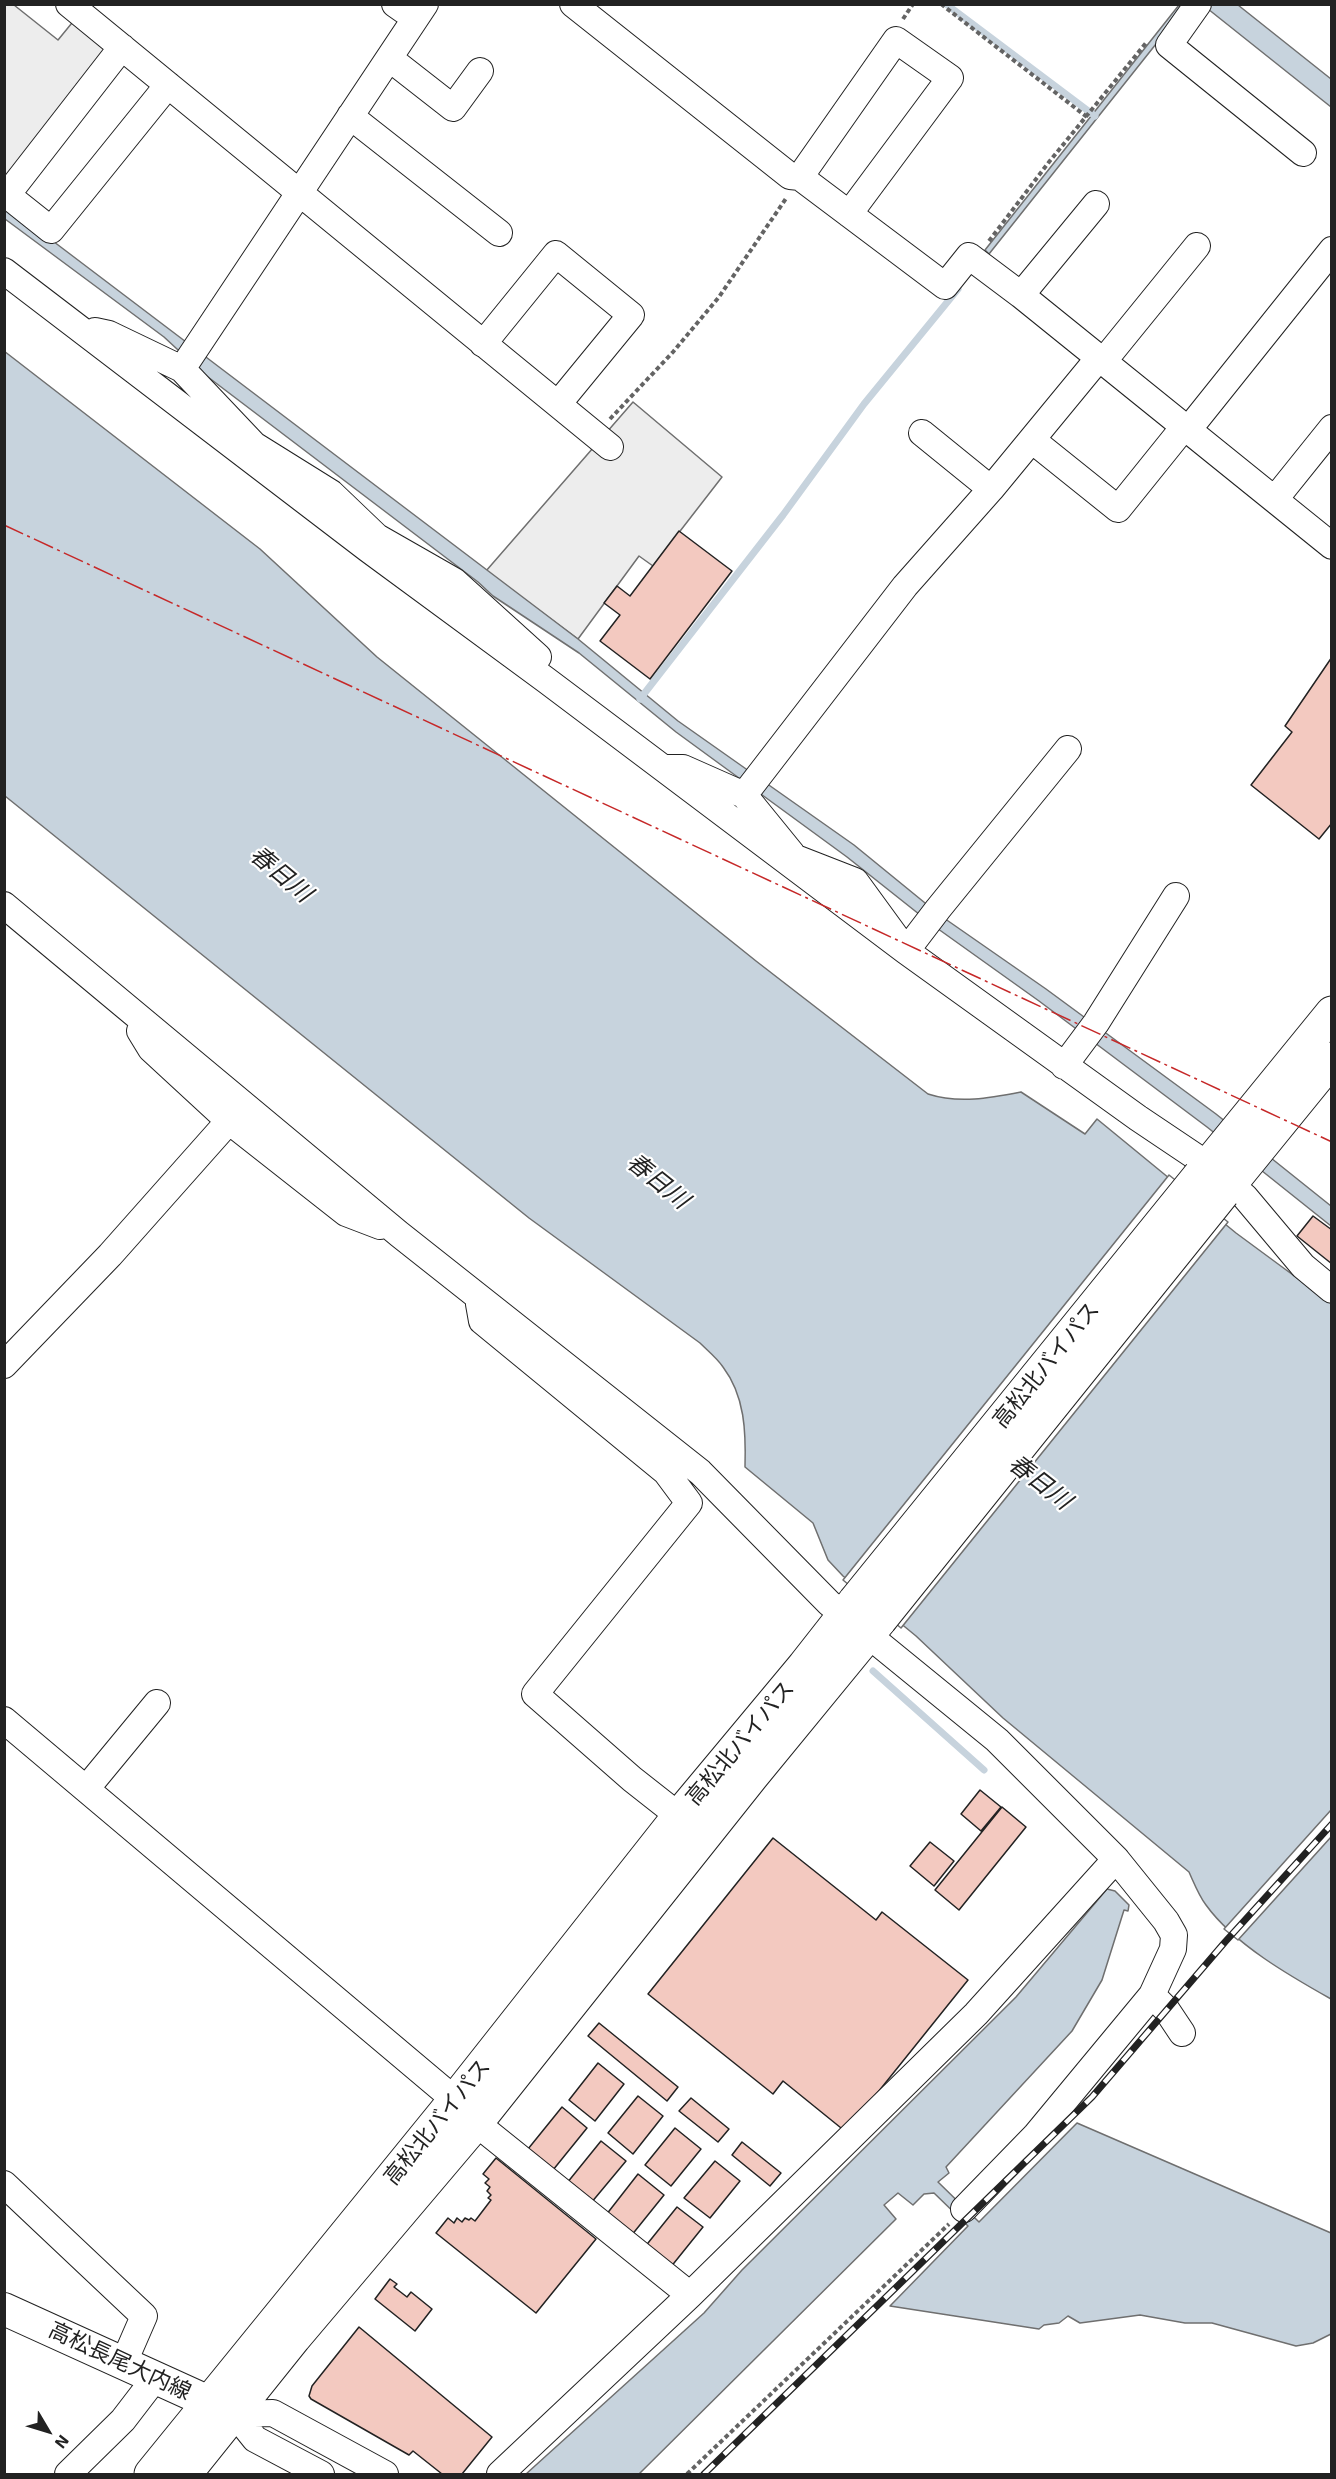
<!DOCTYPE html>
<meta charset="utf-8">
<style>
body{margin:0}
#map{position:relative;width:1336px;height:2479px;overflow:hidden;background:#fff;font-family:"Exo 2",sans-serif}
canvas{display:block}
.frame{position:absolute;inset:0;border:6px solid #222;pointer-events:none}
.north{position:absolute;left:18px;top:2401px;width:60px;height:60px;-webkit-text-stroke:4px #fff;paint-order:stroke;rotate:128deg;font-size:16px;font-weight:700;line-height:24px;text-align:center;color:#222}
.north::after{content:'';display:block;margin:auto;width:21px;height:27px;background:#222;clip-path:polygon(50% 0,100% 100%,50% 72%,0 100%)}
</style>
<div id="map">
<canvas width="1336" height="2479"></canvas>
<div class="frame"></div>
<div class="north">N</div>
</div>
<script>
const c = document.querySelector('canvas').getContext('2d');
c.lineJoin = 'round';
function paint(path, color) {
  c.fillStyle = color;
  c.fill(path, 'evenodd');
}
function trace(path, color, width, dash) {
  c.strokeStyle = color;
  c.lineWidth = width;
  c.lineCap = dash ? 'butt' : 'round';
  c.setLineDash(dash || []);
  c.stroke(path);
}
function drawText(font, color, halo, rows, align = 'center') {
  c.font = font + ' "Exo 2","Noto Sans JP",sans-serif';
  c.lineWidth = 4.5;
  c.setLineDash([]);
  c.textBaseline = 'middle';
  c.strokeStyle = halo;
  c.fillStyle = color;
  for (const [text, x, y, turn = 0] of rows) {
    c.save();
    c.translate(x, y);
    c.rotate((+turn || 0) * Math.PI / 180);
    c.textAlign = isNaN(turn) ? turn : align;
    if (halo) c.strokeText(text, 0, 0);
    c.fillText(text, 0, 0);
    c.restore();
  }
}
const parking = new Path2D(`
 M5,5H14L58,40L76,18L113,47L5,182Z
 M633,402L722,477L653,566L639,556L578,639L486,571Z`);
paint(parking, '#ededed');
trace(parking, '#6f6f6f', 1.5);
const water = new Path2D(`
 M1179,5H1187L989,254L985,250Z
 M1203,5H1238L1331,79V107Z
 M4,204L578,639L678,721L854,845L941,916L1046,989L1216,1114L1331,1206V1226L1207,1127L1039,1001L934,926L847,857L676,732L579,653L493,596L478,582L204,374L164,337L5,219Z
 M4,351L260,549L377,657L756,961L928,1094C959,1104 990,1098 1021,1092L1085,1134L1097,1119L1236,1233L1331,1303V1999C1290,1976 1234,1944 1206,1905C1199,1896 1194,1883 1189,1872L1003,1718L916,1636L843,1576L828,1560L813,1523L745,1467C746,1432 745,1396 723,1367C717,1358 708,1351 700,1343L529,1218L5,796Z
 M1107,1889L1115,1891L1129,1905L1128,1911L1124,1910L1102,1980L1072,2031L946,2167L949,2173L938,2182L979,2222L1077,2123L1331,2233V2334L1313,2343L1296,2346L1212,2323H1185L1140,2315L1080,2323L1068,2316L1059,2323L1044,2325L1039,2329L890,2306L968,2226L934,2193L924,2194L913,2205L898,2193L884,2205L896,2219L639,2474H526L704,2313L742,2270L1016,1997Z`);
paint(water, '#c7d3dd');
trace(water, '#6f6f6f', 1.5);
const pier = new Path2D(`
 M1169,1175L1228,1222L901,1628L843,1580Z
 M1331,1810V1837L1238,1940L1224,1929Z`);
paint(pier, '#fff');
trace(pier, '#6f6f6f', 1.5);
trace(new Path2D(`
 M946,4L1095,116
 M640,699L783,515L864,404L958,289
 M873,1671L984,1770`), '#c7d3dd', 7);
const building = new Path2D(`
 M679,531L732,571L650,679L600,641L620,615L604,603L617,586L630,596Z
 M1332,657V823L1319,839L1251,785L1292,732L1285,726Z
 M1313,1216L1332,1230V1264L1297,1236Z
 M980,1790L1001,1807L981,1831L961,1814Z
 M1002,1807L1026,1827L959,1910L935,1890Z
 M773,1838L876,1920L882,1912L968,1980L846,2132L783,2081L773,2094L648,1994Z
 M930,1842L954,1861L934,1886L910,1866Z
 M599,2023L678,2087L667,2101L588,2036Z
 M598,2063L624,2084L595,2121L569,2100Z
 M638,2096L663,2116L633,2154L608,2133Z
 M691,2098L729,2129L718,2142L679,2111Z
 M562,2107L587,2128L553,2170L528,2149Z
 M675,2128L701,2149L671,2186L645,2165Z
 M601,2141L626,2161L591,2203L567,2183Z
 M742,2142L781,2173L770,2186L732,2155Z
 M496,2158L596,2239L536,2313L436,2233L448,2218L454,2223L457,2218L462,2222L465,2218L469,2220L471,2218L475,2221L491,2200L488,2198L491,2195L487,2191L490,2187L485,2183L489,2179L483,2174Z
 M715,2161L740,2181L710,2218L684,2198Z
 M638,2174L664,2195L631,2236L606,2215Z
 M677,2207L703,2227L670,2268L644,2248Z
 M390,2279L397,2284L394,2287L407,2297L411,2292L432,2309L415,2331L375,2299Z
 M359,2327L492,2437L462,2474H442L413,2451L409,2455L311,2399L309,2396L312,2386Z`);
paint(building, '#f3c9c0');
trace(building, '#222', 1.5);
const minor = new Path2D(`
 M69,4L610,447
 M395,4L415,18
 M573,4L790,176L800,177L945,286L969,256L1021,295L1332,546
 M1198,4L1169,45L1303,153
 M122,47L7,195L51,230L168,85
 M389,58L453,108L480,71
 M350,116L499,233
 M800,177L896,40L950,78L849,214
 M4,271L368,549L546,680L906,951L1138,1118L1208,1165L1245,1197L1303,1266L1332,1290
 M1021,295L1096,204
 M95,331L109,334L182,369L254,445L331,493L377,537
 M483,344L556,254L631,315L558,404
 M1102,363L1197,246
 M182,369L425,4
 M1188,430L1332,250
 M922,433L991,489
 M1032,440L1118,509L1184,427
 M1275,499L1332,428
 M371,545L377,537L454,581L538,657
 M667,768H683L744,795L792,854
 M744,795L905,586L991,489L1098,359
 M796,858L855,881L906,951L938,909L1068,749
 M4,905L399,1234L700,1472L829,1603L997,1740L1116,1859L1166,1921L1174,1935L1173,1949L1152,1995L1036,2135L964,2209
 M1064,1066L1096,1023L1176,896
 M229,1121L346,1213L380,1226
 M479,1304L482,1321L666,1472L689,1503L535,1694L632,1779L679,1816
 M4,1365L110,1255L229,1121L151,1049L140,1031
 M4,1720L455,2100
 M86,1789L157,1703
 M1152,1995L1166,2009L1182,2033
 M476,2123L690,2295
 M4,2184L144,2316L124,2362
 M235,2414L273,2413L385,2474
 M235,2414L255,2439L321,2474
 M68,2474L123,2420L156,2377
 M500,2474L690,2295L976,2014L1116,1859`);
const major = new Path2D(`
 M4,2309L233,2413`);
const highway = new Path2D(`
 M1200,1175L1332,1013
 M1223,1193L1332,1059
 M151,2474L455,2100L679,1816L804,1666L855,1601
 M185,2474L294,2338L476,2123L752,1776L880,1620`);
trace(minor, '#222', 28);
trace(major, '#222', 34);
trace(highway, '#222', 35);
trace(new Path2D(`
 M941,4L1087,117
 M903,19L913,4
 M989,241L1049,162L1146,43
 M610,419L673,352L719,297L787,197
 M687,2474L949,2224`), '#646464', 4, [4.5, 3]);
trace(minor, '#fff', 26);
trace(major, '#fff', 32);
trace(highway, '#fff', 33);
const rail = new Path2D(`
 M704,2474L1092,2097L1225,1942L1332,1824`);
trace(rail, '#222', 7);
trace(rail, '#fff', 4.5, [14]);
const highwayBridge = new Path2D(`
 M855,1601L1200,1175
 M880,1620L1223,1193`);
trace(highwayBridge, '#222', 35, []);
trace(highwayBridge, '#fff', 33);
trace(new Path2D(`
 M4,525L1332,1142`), '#c62828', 1.5, [21, 4.5, 3, 4.5]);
drawText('22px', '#222', '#fff', [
 ["高松北バイパス",1046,1365,-51],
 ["高松北バイパス",740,1743,-50],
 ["高松北バイパス",437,2122,-51],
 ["高松長尾大内線",120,2361,25]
]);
drawText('italic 24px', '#222', '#fff', [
 ["春日川",281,874,40],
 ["春日川",658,1181,39],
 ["春日川",1040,1482,38]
]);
</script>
